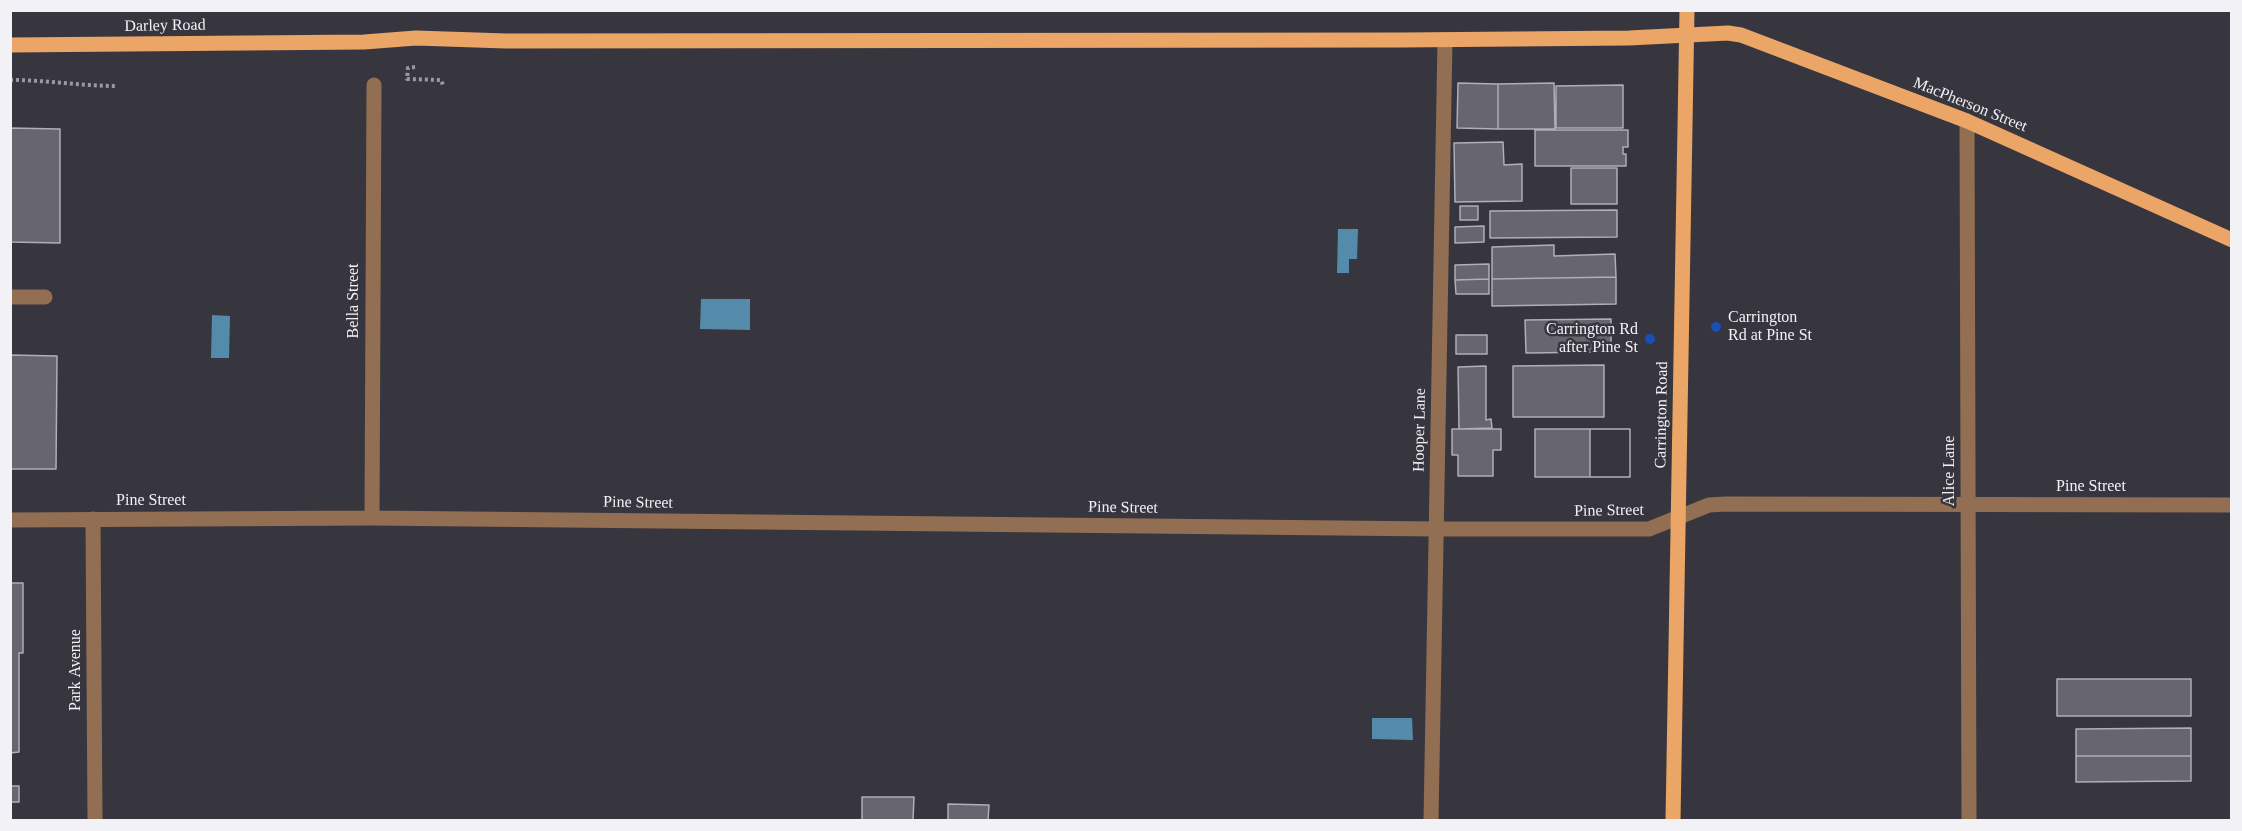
<!DOCTYPE html>
<style>
body{margin:0}
#map{position:relative;width:2242px;height:831px;overflow:hidden;background:#37363f;font-family:Georgia,serif}
canvas{display:block}
.frame{position:absolute;inset:0;border:12px solid #f1f1f6;pointer-events:none}
</style>
<div id="map">
<canvas width="2242" height="831"></canvas>
<div class="frame"></div>
</div>
<script>
const c = document.querySelector('canvas').getContext('2d');
c.lineJoin = 'round';
function paint(path, color) {
  c.fillStyle = color;
  c.fill(path, 'evenodd');
}
function trace(path, color, width, dash) {
  c.strokeStyle = color;
  c.lineWidth = width;
  c.lineCap = dash ? 'butt' : 'round';
  c.setLineDash(dash || []);
  c.stroke(path);
}
function drawText(font, color, halo, rows, align = 'center') {
  c.font = font + ' Georgia,serif';
  c.lineWidth = 5;
  c.setLineDash([]);
  c.textBaseline = 'middle';
  c.strokeStyle = halo;
  c.fillStyle = color;
  for (const [text, x, y, turn = 0] of rows) {
    c.save();
    c.translate(x, y);
    c.rotate((+turn || 0) * Math.PI / 180);
    c.textAlign = isNaN(turn) ? turn : align;
    if (halo) c.strokeText(text, 0, 0);
    c.fillText(text, 0, 0);
    c.restore();
  }
}
paint(new Path2D(`
 M1338,229H1358L1357,259H1349V273H1337Z
 M701,299H750V330L700,329Z
 M212,315L230,316L229,358H211Z
 M1372,718H1412L1413,740L1372,739Z`), '#548baa');
const building = new Path2D(`
 M1458,83L1498,84V129L1457,128Z
 M1554,83L1555,129H1498V84Z
 M1623,85V128H1556V86Z
 M10,128L60,129V243L10,242Z
 M1535,130H1628V147H1623V154H1626V166H1535Z
 M1503,142L1504,165L1522,164V201L1455,202L1454,143Z
 M1571,168H1617V204H1571Z
 M1460,206H1478V220H1460Z
 M1617,210V237L1490,238V211Z
 M1484,226V242L1455,243V227Z
 M1554,245V256L1615,254L1616,277L1492,279V247Z
 M1489,264V279L1455,280V265Z
 M1616,277V304L1492,306V279Z
 M1489,279V294H1456L1455,280Z
 M1611,319V352L1526,353L1525,320Z
 M1456,335H1487V354H1456Z
 M10,355L57,356L56,469H10Z
 M1604,365V417H1513V366Z
 M1486,366V420L1491,419L1492,428L1459,429L1458,367Z
 M1452,429H1501V450H1493V476H1458V455H1452Z
 M1535,429H1630V477H1535Z
 M1590,429H1630V477H1590Z
 M10,583H23V653H19V752L10,753Z
 M2057,679H2191V716H2057Z
 M2191,728V756H2076V729Z
 M2076,756H2191V781L2076,782Z
 M10,786H19V802H10Z
 M862,797H914L913,820H862Z
 M948,804L989,805L988,820H948Z`);
paint(building, '#67666f');
trace(building, '#afaeb9', 1.5);
trace(new Path2D(`
 M415,67L408,68L407,79L441,80L443,85
 M10,80C46,80 81,86 117,86`), '#9999a0', 4, [3, 3]);
trace(new Path2D(`
 M1967,121L1969,820
 M10,297H45
 M372,518L374,85
 M93,519L95,820
 M10,520L372,518L1436,529H1649L1709,505L1725,504L2232,505
 M1431,820L1445,40`), '#926f52', 15);
trace(new Path2D(`
 M10,45L364,42L416,38L506,41L1402,40L1629,38L1728,33L1741,35L1967,121L2232,240
 M1673,820L1687,10`), '#eba566', 15);
for (const [x, y, r, color] of [
 [1716,327,6,"#1a4fb4"],
 [1650,339,6,"#1a4fb4"]
]) {
  const dot = new Path2D();
  dot.arc(x, y, r, 0, 2 * Math.PI);
  c.fillStyle = color;
  c.fill(dot);
  trace(dot, '#37363f', 2);
}
drawText('16px', '#f1f1f6', '#37363f', [
 ["Darley Road",165,26,-1],
 ["MacPherson Street",1970,105,22],
 ["Bella Street",354,301,-90],
 ["Carrington Road",1662,415,-89],
 ["Hooper Lane",1420,430,-89],
 ["Alice Lane",1950,471,-90],
 ["Pine Street",2091,487],
 ["Pine Street",151,501],
 ["Pine Street",638,503,1],
 ["Pine Street",1123,508,1],
 ["Pine Street",1609,511,-1],
 ["Park Avenue",76,670,-90]
]);
drawText('16px', '#f1f1f6', '#37363f', [
 ["Carrington",1728,318],
 ["Rd at Pine St",1728,336],
 ["Carrington Rd",1638,330,"right"],
 ["after Pine St",1638,348,"right"]
], 'left');
</script>
